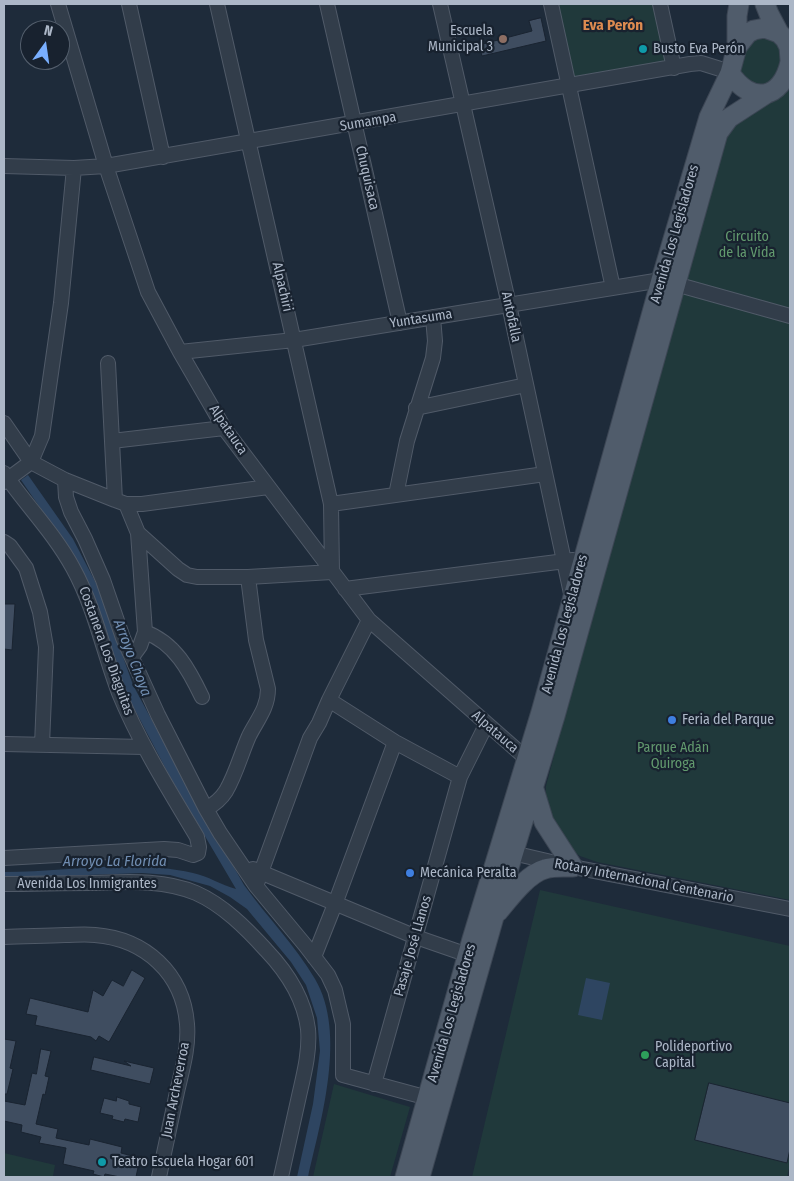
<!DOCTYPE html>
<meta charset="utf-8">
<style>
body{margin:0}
#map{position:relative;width:794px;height:1181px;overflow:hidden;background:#1e2b3a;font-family:"Fira Sans Condensed",sans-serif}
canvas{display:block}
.frame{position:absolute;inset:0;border:5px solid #acb7c7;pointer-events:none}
.north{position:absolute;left:20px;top:20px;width:50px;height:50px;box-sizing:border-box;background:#18222f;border:1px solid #535e6c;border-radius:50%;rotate:14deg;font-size:14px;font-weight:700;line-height:20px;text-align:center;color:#acb7c7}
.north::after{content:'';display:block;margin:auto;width:18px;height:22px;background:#79afff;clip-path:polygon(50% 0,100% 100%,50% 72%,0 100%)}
</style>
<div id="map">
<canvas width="794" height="1181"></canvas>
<div class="frame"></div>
<div class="north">N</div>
</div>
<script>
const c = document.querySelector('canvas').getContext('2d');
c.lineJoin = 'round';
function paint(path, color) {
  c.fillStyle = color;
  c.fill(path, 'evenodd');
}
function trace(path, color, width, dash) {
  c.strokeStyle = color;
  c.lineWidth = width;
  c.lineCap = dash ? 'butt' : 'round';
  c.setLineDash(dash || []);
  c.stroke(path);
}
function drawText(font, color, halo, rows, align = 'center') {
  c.font = font + ' "Fira Sans Condensed",sans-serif';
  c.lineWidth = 4.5;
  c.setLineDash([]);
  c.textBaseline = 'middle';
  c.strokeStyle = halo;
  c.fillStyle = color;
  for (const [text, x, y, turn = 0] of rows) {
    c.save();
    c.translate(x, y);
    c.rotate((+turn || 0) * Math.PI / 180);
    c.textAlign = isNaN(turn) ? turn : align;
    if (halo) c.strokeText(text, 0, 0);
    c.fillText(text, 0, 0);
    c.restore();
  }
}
paint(new Path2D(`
 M556,4H656L667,60L664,63L579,78L575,76L572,71Z
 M767,35C788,54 784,57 773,82L757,87C734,68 739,71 747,43Z
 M790,90V900L597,862L580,856L565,845L545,808L546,786L555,752L556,735L723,142L738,122L763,104Z
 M540,890L790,946V1164L787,1177H472Z
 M334,1084L410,1107L390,1177H313Z
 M4,1153L55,1165L53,1176L59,1177H4Z`), '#20393b');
paint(new Path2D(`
 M28,475L73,539L98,587L133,685L179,771L244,885C267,917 295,945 315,979C347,1033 321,1120 308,1177H297L313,1104L320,1051L317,1018L306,985L291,962L247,909L230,897L210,886L170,875L142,873L4,878V872C65,872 132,859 193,873C208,876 221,885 236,889L169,775L124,689L65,544L21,480Z
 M586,978L610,983L602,1020L578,1015Z`), '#2e4561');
const building = new Path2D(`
 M541,18L546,41L482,56L479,45L532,31L529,21Z
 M4,604H15L12,650L4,649Z
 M132,970L145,978L109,1042L99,1036L96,1041L91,1037L35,1025L37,1016L26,1014L30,998L88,1012L93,990L103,996L112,980L123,986Z
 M4,1039L16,1041L10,1068L13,1069L7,1094H4Z
 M41,1049L51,1051L45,1076L49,1077L45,1095L43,1094L36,1124L58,1129L56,1138L89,1145L90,1139L122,1147L121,1153L140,1158L136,1177H120L105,1174L104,1177L93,1174L94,1171L63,1164L66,1148L39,1143L41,1137L21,1132L22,1125L4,1121V1101L25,1105L32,1073L36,1074Z
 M94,1057L131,1066L124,1061L154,1068L150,1084L91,1070Z
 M709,1083L790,1103V1149L787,1163L695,1140Z
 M117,1097L129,1101V1104L141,1107L138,1122L125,1119L124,1122L112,1119L113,1116L100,1113L104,1098L116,1101Z`);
paint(building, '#3f4d60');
trace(building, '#1a2431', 1);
const minor = new Path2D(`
 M58,4L106,166L148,292L180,352L224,428L369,620L527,759L534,762
 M129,4L163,157
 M327,4L400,323
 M440,4L509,305L572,598
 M551,4L613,288
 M660,4L674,68
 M4,166L74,168L106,166L690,64L701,63L730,72
 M180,352L294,340L661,280L790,316
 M108,363L115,500
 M416,408L526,385
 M4,423L31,462L65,480L115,500L126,504H142L268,487
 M112,441L224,428
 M31,462L42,436L61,303L74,168
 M4,473C26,505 54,533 73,568C95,608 103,651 119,693C140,744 169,790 197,837L199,847L198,853L193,855L178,850L164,849L4,858
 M65,480L66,497L71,512L85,539L103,580L123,638L158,715L206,809L220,833L256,886L305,945L328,975L335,990L343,1024V1075L428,1098
 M4,482L31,462
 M396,495L407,441L433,358L435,341L433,317
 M126,504L138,533L178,569L187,575L197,577H248L332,572L331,504L217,4
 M331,504L545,474
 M4,542L10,546L26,568L40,612L46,647L42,745
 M345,589L573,560
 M145,632C175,643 189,670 202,697
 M132,657L140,646L145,632L138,533
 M329,700L395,742L460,777
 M4,744L144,747
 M206,809C215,804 221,799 226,791C236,774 241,754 249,736C257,720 268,708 268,689L256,640L248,577
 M504,851L573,867L790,909
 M253,869L416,937L468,955
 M4,884C33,884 62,883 91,883C126,882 163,879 196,893C223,905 246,928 266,950C287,972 304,997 308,1029C310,1051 304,1074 299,1096C293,1123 287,1150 281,1177
 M256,886L310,738L319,723L329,700L369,620
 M4,937C24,936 44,936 65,935C74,935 85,934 95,935C145,939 183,973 187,1024C189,1047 182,1070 177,1092C171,1120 165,1149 159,1177
 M314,957L335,904L395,742
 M374,1084L460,777L486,725`);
const major = new Path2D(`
 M765,4L769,14L779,33
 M737,47V16L739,4
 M730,73C751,105 782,100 790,62
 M498,912C509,899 527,874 545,869C553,866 564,867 573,867L544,822L533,786
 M405,1177L472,939L541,712L661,280L709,117L730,73L737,47L748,33L754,30L765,28L779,33L785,39L789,47L790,60
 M420,1177L494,917L555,716L718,133L729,118L766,94`);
trace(minor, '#505a68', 16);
trace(major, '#3c4654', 21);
trace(minor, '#323d4a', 14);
trace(major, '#505c6b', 19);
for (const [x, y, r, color] of [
 [503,39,5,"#8d6e63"],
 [643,49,5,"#0f9aa8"],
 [672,720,5,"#3f7fe0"],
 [410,873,5,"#3f7fe0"],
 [645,1055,5,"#2e9e5b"],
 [102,1162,5,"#0f9aa8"]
]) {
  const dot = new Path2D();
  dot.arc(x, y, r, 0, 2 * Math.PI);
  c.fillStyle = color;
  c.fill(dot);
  trace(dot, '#18222f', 2);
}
drawText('14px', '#acb7c7', '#18222f', [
 ["Escuela",493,31,"right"],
 ["Municipal 3",493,47,"right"],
 ["Busto Eva Perón",653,49],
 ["Feria del Parque",682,720],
 ["Mecánica Peralta",420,873],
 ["Polideportivo",655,1047],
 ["Capital",655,1063],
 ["Teatro Escuela Hogar 601",112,1162]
], 'left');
drawText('14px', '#acb7c7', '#18222f', [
 ["Sumampa",368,122,-10],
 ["Chuquisaca",367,178,77],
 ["Avenida Los Legisladores",675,234,-74],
 ["Alpachiri",282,287,77],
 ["Antofalla",511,317,78],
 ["Yuntasuma",421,319,-9],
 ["Alpatauca",228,430,56],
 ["Avenida Los Legisladores",565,624,-75],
 ["Costanera Los Diaguitas",106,651,70],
 ["Alpatauca",495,732,41],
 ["Rotary Internacional Centenario",644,881,11],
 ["Avenida Los Inmigrantes",87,884],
 ["Pasaje José Llanos",413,946,-74],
 ["Avenida Los Legisladores",452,1013,-74],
 ["Juan Archeverroa",176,1090,-79]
]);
drawText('14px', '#629a6e', '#18222f', [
 ["Circuito",747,237],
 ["de la Vida",747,253],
 ["Parque Adán",673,748],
 ["Quiroga",673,764]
]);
drawText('bold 15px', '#de8b50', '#18222f', [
 ["Eva Perón",613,26]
]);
drawText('italic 15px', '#718eb2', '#18222f', [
 ["Arroyo Choya",132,658,69],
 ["Arroyo La Florida",115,862]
]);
</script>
